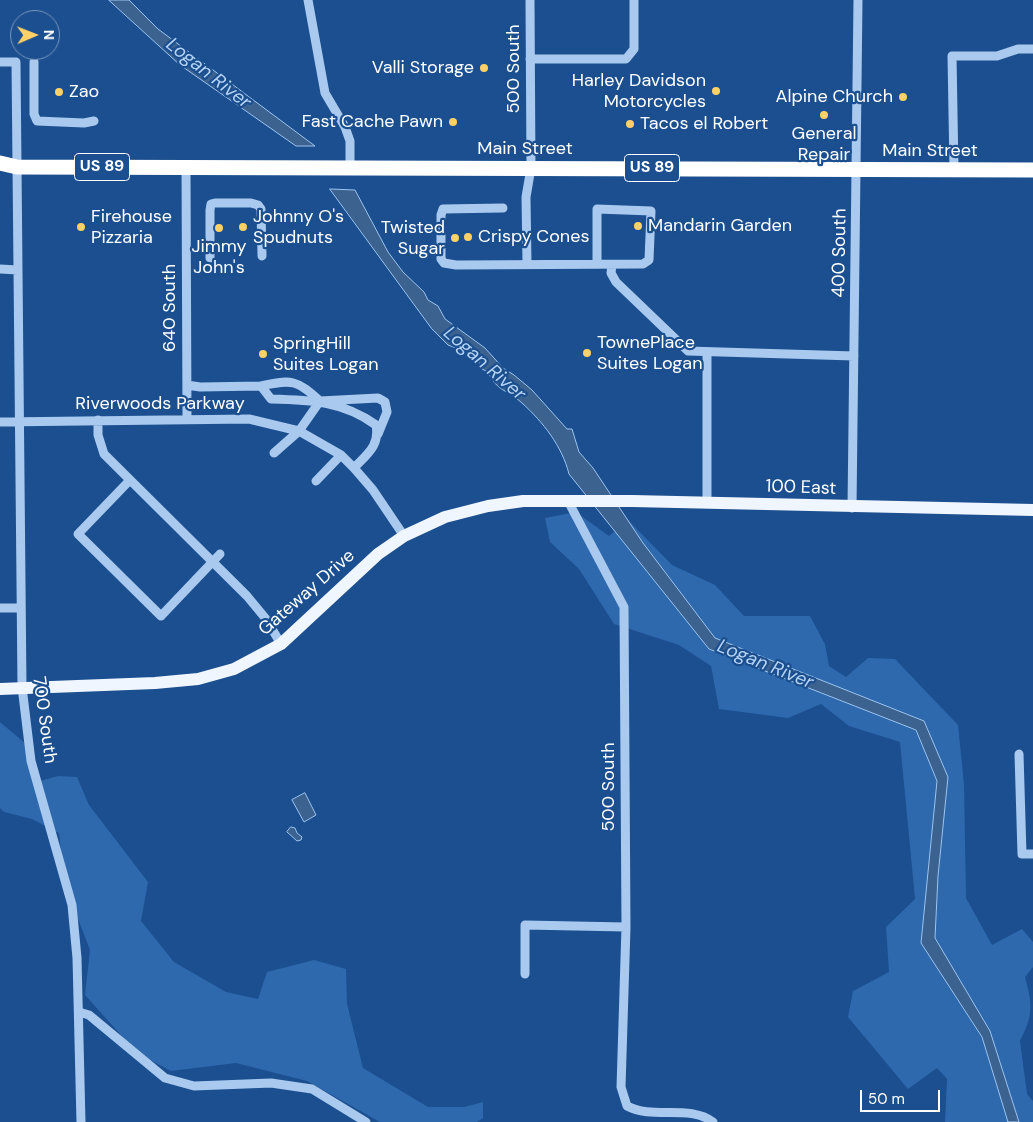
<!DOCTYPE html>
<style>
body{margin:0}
#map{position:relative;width:1033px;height:1122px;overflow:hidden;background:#1b4f8f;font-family:"DM Sans",sans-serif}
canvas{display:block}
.north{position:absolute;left:10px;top:10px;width:50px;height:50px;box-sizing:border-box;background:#1b4f8f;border:1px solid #7695bc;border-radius:50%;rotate:89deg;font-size:14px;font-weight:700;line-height:20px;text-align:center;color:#fff}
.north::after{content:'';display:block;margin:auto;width:18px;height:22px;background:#ffd166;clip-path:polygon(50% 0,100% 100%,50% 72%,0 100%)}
.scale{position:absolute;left:860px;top:1090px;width:80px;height:22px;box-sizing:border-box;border:2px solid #fff;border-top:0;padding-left:6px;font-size:15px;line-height:18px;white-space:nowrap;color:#fff;-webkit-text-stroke:4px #1b4f8f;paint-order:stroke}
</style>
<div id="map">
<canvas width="1033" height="1122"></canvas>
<div class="north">N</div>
<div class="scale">50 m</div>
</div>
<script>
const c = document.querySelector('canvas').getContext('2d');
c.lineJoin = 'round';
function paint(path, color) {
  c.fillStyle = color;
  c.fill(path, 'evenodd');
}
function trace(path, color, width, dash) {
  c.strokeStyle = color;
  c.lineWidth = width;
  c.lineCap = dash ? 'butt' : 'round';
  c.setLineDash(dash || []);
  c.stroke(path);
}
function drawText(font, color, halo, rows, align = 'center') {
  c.font = font + ' "DM Sans",sans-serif';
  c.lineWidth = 4.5;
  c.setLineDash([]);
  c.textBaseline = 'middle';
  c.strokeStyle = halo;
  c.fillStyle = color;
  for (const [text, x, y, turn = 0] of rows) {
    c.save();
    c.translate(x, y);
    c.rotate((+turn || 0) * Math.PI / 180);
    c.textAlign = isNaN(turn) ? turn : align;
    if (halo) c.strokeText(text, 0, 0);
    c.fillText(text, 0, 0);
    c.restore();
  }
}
paint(new Path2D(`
 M576,512L609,536L628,520L672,565L715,585L744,616H810L825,644L829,666L846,677L868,658L895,659L958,725L964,784L966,898L992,945L1022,929L1033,942V967L1025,977C1033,1006 1033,1015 1020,1041L1027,1094L1033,1101V1122H945L947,1079L937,1068L908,1089L848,1017L853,991L889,972L886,927L915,899L900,742L849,726L821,704L788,718L719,709L711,666L679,645L614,624L579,569L550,542L545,518Z
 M0,722L26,744L40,781L58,776L77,777L89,805L148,882L141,921L174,962L226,992L258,999L267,972L314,960L346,969L347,1004L363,1068L428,1107H464L483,1102V1118L477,1122H380L307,1081L236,1063L171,1071L137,1053L85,995L90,950L65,885L59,833L32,819L4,812L0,808Z`), '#2e69ad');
const water = new Path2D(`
 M109,0H129L158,29L315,146H296L180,65Z
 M330,189L355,190L388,252L403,272L424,292L428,300L438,306L445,319L485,348L503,368L514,375L532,390L567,429H572L579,452L593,468L643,543L715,638L924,721L948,777L938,876L935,938L990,1031L1019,1122H1008L982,1037L921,943L937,781L916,730L709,649L569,474C562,446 543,422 522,403C509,391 495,390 488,372L482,369L479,361L472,356L467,357L461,350L448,345L432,329Z
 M305,793L316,815L304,822L292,800Z
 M291,827L295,828L297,833L302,837L301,840L297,841L287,832Z`);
paint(water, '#3c6290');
trace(water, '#9cc4f0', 1);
trace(new Path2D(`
 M308,0L325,93L345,127L350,141V167
 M530,59H626L634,49V0
 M0,62H16L22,687L31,761L72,905L77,958L81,1122
 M34,62V114L37,121L84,123L94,121
 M186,167L187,418
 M954,170L952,56H997L1018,49H1033
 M503,208L443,209L441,215V259L444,263L456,265L643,264L649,260L651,211L597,209V264
 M210,258V210L211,204L215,203H251L258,205L261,209L262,256
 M527,264L526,197L531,168L530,0
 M612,265L611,273L616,282L688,351L854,356
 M0,269L18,270
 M187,385L200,387L261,386L271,399C310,400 343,401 376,425C380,446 367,454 354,468
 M261,386C292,379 297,380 320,401L378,398L385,402L387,412L378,434
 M98,420V435L104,454L247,596L266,619L281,644
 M0,422L249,419L299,431L341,455L354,468L373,490L404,536
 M274,453L299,431L320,401
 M130,480L78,534L161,616L220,554
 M316,481L341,455
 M568,501L624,607L626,927L621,1087L627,1106C653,1120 689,1104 713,1122
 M707,502V353
 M852,508L858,0
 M0,608H21
 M1019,754L1022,854H1033
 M525,974V925L626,927
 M79,1012L89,1015L165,1078L194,1086L271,1083L312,1089L366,1122`), '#a9c9ee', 9);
trace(new Path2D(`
 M0,689L155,683L198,679L234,669L281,644L378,554L404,536L445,517L488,506L523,501H632L1033,510`), '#f0f6ff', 12);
trace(new Path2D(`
 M0,163L17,167L1033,170`), '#fff', 15);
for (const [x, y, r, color] of [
 [484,68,5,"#ffd166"],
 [716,91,5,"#ffd166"],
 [59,92,5,"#ffd166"],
 [903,97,5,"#ffd166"],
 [824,115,5,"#ffd166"],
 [453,122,5,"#ffd166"],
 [630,124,5,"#ffd166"],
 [638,226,5,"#ffd166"],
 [81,227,5,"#ffd166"],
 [243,227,5,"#ffd166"],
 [219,228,5,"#ffd166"],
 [468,237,5,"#ffd166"],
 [455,238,5,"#ffd166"],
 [587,353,5,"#ffd166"],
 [263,354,5,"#ffd166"]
]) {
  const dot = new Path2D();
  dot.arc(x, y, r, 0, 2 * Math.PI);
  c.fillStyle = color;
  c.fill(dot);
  trace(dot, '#1b4f8f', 2);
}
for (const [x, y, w] of [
 [102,167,55],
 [652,168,55]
]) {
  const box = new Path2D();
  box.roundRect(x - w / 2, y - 13.5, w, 27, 4);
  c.fillStyle = '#1b4f8f';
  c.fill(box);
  trace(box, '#fff', 1);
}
drawText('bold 16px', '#fff', null, [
 ["US 89",102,167],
 ["US 89",652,168]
]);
drawText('18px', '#fff', '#1b4f8f', [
 ["Valli Storage",474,68,"right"],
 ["Harley Davidson",706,81,"right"],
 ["Motorcycles",706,102,"right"],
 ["Zao",69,92],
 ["Alpine Church",893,97,"right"],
 ["Fast Cache Pawn",443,122,"right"],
 ["Tacos el Robert",640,124],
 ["General",824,134,"center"],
 ["Repair",824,155,"center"],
 ["Firehouse",91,217],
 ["Pizzaria",91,238],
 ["Johnny O's",253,217],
 ["Spudnuts",253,238],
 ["Mandarin Garden",648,226],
 ["Twisted",445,228,"right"],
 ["Sugar",445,249,"right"],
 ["Crispy Cones",478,237],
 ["Jimmy",219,247,"center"],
 ["John's",219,268,"center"],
 ["TownePlace",597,343],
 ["Suites Logan",597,364],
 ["SpringHill",273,344],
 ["Suites Logan",273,365]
], 'left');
drawText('18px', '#fff', '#1b4f8f', [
 ["500 South",514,69,-90],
 ["Main Street",525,149],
 ["Main Street",930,151],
 ["400 South",840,253,-89],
 ["640 South",170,308,-90],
 ["Riverwoods Parkway",160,404],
 ["100 East",801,488,2],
 ["Gateway Drive",307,593,-41],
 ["700 South",44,720,82],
 ["500 South",609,787,-90]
]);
drawText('italic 19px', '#b5d3f5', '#1b4f8f', [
 ["Logan River",208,74,38],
 ["Logan River",484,364,41],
 ["Logan River",765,665,22]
]);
</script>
